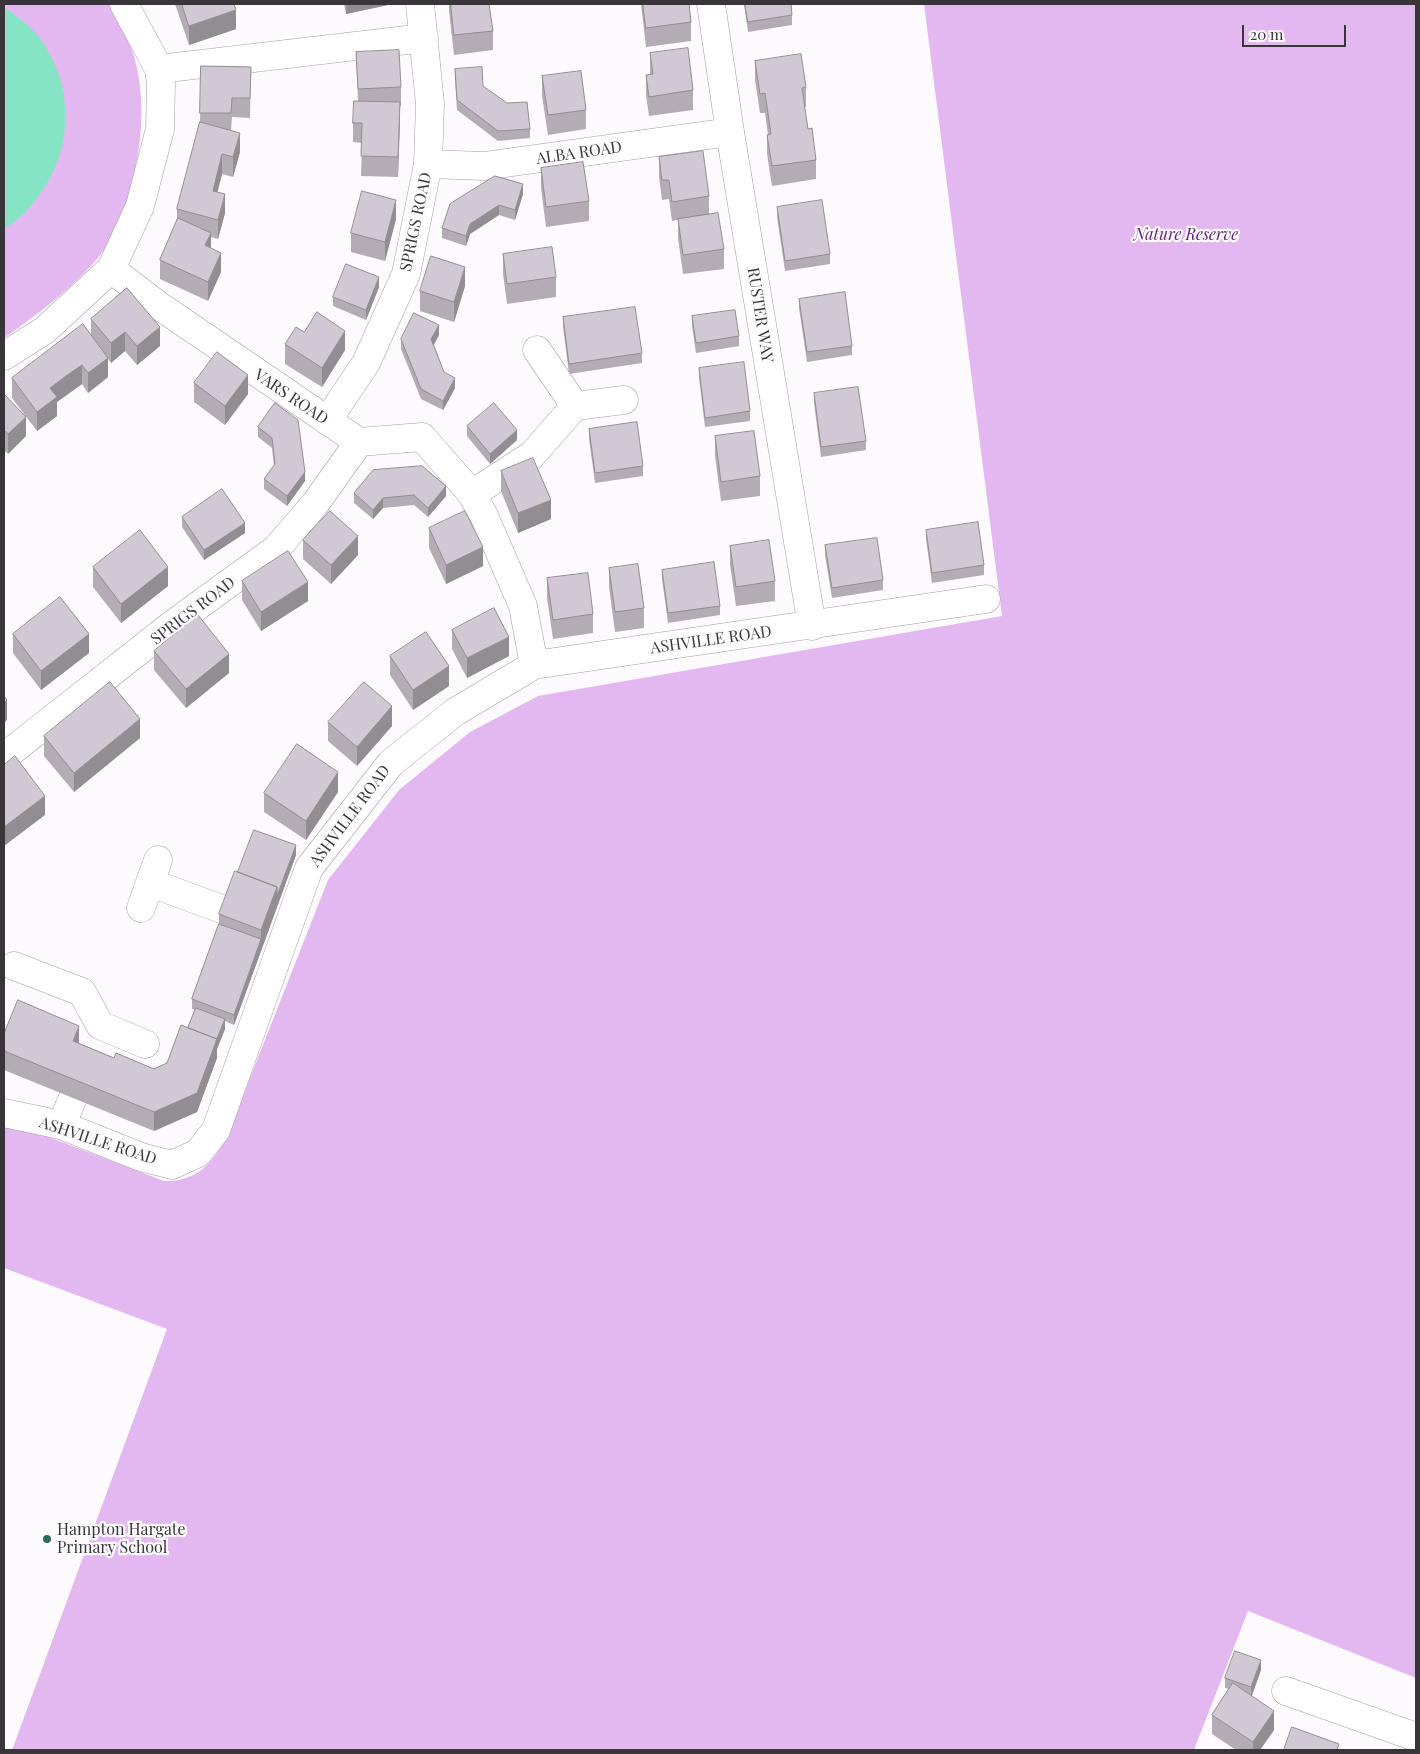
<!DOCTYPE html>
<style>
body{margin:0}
#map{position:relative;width:1420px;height:1754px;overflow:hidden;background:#fdfafe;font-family:"Playfair Display",serif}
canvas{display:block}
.frame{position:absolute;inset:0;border:5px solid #39363a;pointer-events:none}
.scale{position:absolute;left:1242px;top:25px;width:104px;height:22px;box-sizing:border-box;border:2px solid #39363a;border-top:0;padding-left:6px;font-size:15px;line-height:18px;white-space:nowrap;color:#39363a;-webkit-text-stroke:4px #fdfafe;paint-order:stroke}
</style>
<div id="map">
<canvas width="1420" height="1754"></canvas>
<div class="frame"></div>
<div class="scale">20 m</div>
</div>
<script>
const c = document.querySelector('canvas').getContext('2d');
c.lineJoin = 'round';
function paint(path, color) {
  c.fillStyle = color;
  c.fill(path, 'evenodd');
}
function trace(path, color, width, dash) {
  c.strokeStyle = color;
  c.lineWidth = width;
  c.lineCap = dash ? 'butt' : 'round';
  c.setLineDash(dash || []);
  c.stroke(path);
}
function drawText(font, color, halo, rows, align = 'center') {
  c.font = font + ' "Playfair Display",serif';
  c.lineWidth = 4.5;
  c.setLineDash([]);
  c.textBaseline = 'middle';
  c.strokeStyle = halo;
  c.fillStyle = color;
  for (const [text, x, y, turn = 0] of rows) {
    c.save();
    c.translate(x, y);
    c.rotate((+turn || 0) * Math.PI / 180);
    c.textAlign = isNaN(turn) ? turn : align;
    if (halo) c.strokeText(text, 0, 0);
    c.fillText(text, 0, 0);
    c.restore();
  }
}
paint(new Path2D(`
 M4,4H109C146,56 148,121 132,182C128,200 123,218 114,235C91,275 41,312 4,338Z
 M924,4H1416V1678L1248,1611L1194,1750H12L167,1329L4,1268V1125L41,1134L164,1181C201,1182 218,1157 231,1126L328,880L399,790L470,732L538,696L1002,616Z`), '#e3b7ef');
paint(new Path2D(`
 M4,7C19,18 33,28 43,43C73,87 73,144 44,188C34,203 21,220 4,228Z`), '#85e4c4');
const minor = new Path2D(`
 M711,4L730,132L812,626
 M159,69L424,38
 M428,164L484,166L730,132
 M111,269L158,305L359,442L422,437L472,494L484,516L523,606L534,665
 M537,350L575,406L624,400
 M4,356L45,330L111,269L140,206L160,129L161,84L159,69L124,4
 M327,421L366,363L406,274L428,164L430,104L420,4
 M472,494L532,455L575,406
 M4,757L173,624L276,549L315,504L359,442
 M151,883L227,911
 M141,908L158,860
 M14,966L82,992L100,1025L145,1044
 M4,1113L61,1125L141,1157L172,1165L198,1153L216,1130L309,868L391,763L455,712L534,665L986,599
 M61,1125L73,1098
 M1286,1691L1416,1737`);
trace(minor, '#a39ca5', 29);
trace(minor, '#fff', 28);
paint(new Path2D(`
 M175,4H234L236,29L189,45Z
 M344,4H388V5L346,14Z
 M449,4H489L493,31V50L454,55L449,11Z
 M641,4H689L691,22V41L646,47Z
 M744,4H791L792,15V25L748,32Z
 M356,52L401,87V106H400L398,177L361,176L362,143L353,142V123L358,101Z
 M650,53L693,90V110L649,116L646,95V75L650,74Z
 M755,61L806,87V107H804L808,129L816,160V179L772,186L767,154V135H768L765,113H760L755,80Z
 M201,66L251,67L250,118L232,117L231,131L240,152L233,177L222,174L217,192L225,213L218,239L211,237V248L221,272L208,301L160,279V260L177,221V209L200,124Z
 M455,69L483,86L530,129V138L498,141L457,110L455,79Z
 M542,76L586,110V129L548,135L542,96Z
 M659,157L709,196V214L724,249V269L683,274L678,238V220L672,221L669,199L662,200L659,177Z
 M541,168L589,201V221L546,227L541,188Z
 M523,194L515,220L499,215L470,234L466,246L442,238V228Z
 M777,207L830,254V264L785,271L777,217Z
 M396,219L385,261L351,252V233Z
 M503,254L556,277V297L507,304L503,274Z
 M465,286L454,322L420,311V291Z
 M379,287L366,320L333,306V297Z
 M127,288L160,346L137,365L125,351L111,363L108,359V377L88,393L82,384L57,402V416L37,431L12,398V378L91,335V319Z
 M799,299L852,346V355L807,362L799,308Z
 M692,316L739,336V346L696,353L692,326Z
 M563,317L642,353V363L569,374L563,327Z
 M439,335L434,345L444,372L455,388L443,410L421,399L401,349V339Z
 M285,344L345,350L322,387L285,364Z
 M699,368L750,411V421L705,427L699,378Z
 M194,383L248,394L225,425L194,402Z
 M814,393L866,441V450L821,457L814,403Z
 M4,394L26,436L8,454L4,450Z
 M275,403L305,481L287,506L264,489V479L274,466L272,448L258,437V427Z
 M467,426L517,440L490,464L467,436Z
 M589,429L643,466V476L595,483L589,439Z
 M715,436L760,476V496L721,501L715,456Z
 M501,471L551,519L518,533L501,491Z
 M354,493L446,496L428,517L414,505L383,508L373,519L354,503Z
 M182,517L245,533L204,560L182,527Z
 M429,528L483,566L446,584L429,548Z
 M926,530L984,565V575L932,583L926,539Z
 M303,540L358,555L331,584L303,559Z
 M825,545L883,580V590L832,598L825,555Z
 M730,546L775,581V601L736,606L730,565Z
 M93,567L168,586L121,623L93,587Z
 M609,568L644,608V628L615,632L609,587Z
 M662,570L720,606V615L668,623L662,579Z
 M547,578L593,614V633L553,639L547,598Z
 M242,581L308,601L261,631L242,600Z
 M452,630L509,656L467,678L452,649Z
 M13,634L89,653L41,690L13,653Z
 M154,651L229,673L186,708L154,670Z
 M390,656L449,686L413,710L390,675Z
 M328,722L392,726L357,766L328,741Z
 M44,736L140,738L74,792L44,756Z
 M338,792L306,840L264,812V793Z
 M296,855L234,1025L225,1021V1029L217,1049V1058L197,1112L154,1131L4,1070V1034L79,1043L114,1058L154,1069L167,1063L188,1028L195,1010L192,1009V999L219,924V914L238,872Z
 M1261,1670L1252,1696L1274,1730L1260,1750H1236L1212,1734V1715L1229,1689L1225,1688V1678Z`), '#b3acb5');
paint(new Path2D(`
 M346,4H388V5L346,14Z
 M236,10V29L189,45V26Z
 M400,102V122L398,177V157Z
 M240,133V152L233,177V157Z
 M222,154V174L213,210V191Z
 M523,184V194L515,220V210Z
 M225,194V213L218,239V220Z
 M396,200V219L385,261V242Z
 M499,205V215L470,234L466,246V236L470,224Z
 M211,233V252L205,245Z
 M221,253V272L208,301V282Z
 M465,267V286L454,322V302Z
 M379,277V287L366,320V310Z
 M439,325V335L431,349V339Z
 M160,327V346L137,365V346Z
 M345,331V350L322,387V368Z
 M125,332V351L111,363V343Z
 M108,358V377L88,393V373Z
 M82,365V384L57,402V416L37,431V412L50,388Z
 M248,375V394L225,425V406Z
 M455,378V388L443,410V401Z
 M26,417V436L8,454V434Z
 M517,430V440L490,464V454Z
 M305,472V481L287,506V496Z
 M446,486V496L428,517V508Z
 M383,498V508L373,519V510Z
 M551,500V519L518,533V513Z
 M245,523V533L204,560V550Z
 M358,536V555L331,584V565Z
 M483,547V566L446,584V565Z
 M168,567V586L121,623V604Z
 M308,582V601L261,631V612Z
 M89,634V653L41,690V671Z
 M509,637V656L467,678V658Z
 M229,654V673L186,708V689Z
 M449,666V686L413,710V690Z
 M7,700V720L4,723V703Z
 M392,706V726L357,766V747Z
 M140,719V738L74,792V773Z
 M338,772V792L306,840V821Z
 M45,796V815L4,846V827Z
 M296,845V855L234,1025V1015L261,939V930L277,887Z
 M225,1019V1029L217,1049V1058L197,1112L154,1131V1112Z
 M79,1026V1045L73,1041Z
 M1261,1660V1670L1251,1697V1687Z
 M1274,1711V1730L1260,1750H1253V1742Z`), '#928c93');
const building = new Path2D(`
 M182,4H234L236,10L189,26Z
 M451,4H489L493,31L454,35Z
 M643,4H689L691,22L646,28Z
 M745,4H791L792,15L748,22Z
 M688,48L693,90L649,97L646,75L653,74L650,53Z
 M399,50L401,87L358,89L356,52Z
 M801,54L806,87L802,88L808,129L812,128L816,160L772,166L767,135L771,134L765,93L760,94L755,61Z
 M201,66L251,67L250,98H232L231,113H200Z
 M482,67L483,86L507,103L527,102L530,129L498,131L457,100L455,69Z
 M581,71L586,110L548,115L542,76Z
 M354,101L400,102L398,157L361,156L362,123H353Z
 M200,122L240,133L233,157L222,154L213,191L225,194L218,220L177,209Z
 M703,151L709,196L672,202L669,180H662L659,157Z
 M583,162L589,201L546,207L541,168Z
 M495,176L523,184L515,210L499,205L470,224L466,236L442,228L450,204Z
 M362,191L396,200L385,242L351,233Z
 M822,200L830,254L785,261L777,207Z
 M718,213L724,249L683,255L678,219Z
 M178,218L211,233L205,245L221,253L208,282L160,260Z
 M552,247L556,277L507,284L503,254Z
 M431,256L465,267L454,302L420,291Z
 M346,264L379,277L366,310L333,297Z
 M127,288L160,327L137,346L125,332L111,343L91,319Z
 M845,292L852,346L807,352L799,299Z
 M635,307L642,353L569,364L563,317Z
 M735,310L739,336L696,343L692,316Z
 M317,312L345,331L322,368L285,344L296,327L304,332Z
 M414,313L439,325L431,339L444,372L455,378L443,401L421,389L401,339Z
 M83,324L108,358L88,373L82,365L66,376L50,388L57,397L37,412L12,378Z
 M217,352L248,375L225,406L194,383Z
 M744,362L750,411L705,418L699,368Z
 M858,387L866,441L821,447L814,393Z
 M4,394L26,417L8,434L4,430Z
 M275,403L298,420L305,472L287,496L264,479L275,464L272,438L258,427Z
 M494,403L517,430L490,454L467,426Z
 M637,422L643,466L595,473L589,429Z
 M754,431L760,476L721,482L715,436Z
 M533,458L551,500L518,513L501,471Z
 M422,466L446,486L428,508L414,495L383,498L373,510L354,493L373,470Z
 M222,489L245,523L204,550L182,517Z
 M330,511L358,536L331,565L303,540Z
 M465,511L483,547L446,565L429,528Z
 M978,522L984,565L932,573L926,530Z
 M140,530L168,567L121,604L93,567Z
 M877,538L883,580L832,588L825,545Z
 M769,540L775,581L736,587L730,546Z
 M288,551L308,582L261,612L242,581Z
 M714,562L720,606L668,613L662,570Z
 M638,564L644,608L615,612L609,568Z
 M588,573L593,614L553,620L547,578Z
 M60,597L89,634L41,671L13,634Z
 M494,608L509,637L467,658L452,630Z
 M198,615L229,654L186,689L154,651Z
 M426,632L449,666L413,690L390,656Z
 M110,682L140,719L74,773L44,736Z
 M364,682L392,706L357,747L328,722Z
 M4,696L7,700L4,703Z
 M297,744L338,772L306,821L264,793Z
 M15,756L45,796L4,827V765Z
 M254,830L296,845L277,896V887L238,872Z
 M235,871L277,887L261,930L219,914Z
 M219,924L261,939L234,1015L192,999Z
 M18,1000L79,1026L73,1041L114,1058L116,1053L154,1069L167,1063L181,1025L217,1039L197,1093L154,1112L4,1051V1034Z
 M196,1008L225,1019L216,1041L217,1039L188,1028Z
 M1235,1651L1261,1660L1251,1687L1225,1678Z
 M1233,1683L1274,1711L1253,1742L1212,1715Z
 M1292,1727L1339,1744L1337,1750H1284Z`);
paint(building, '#d0c8d2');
trace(building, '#928c93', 1);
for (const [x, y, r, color] of [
 [47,1539,5,"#2d6b57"]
]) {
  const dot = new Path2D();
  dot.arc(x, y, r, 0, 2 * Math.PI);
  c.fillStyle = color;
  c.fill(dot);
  trace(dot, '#fdfafe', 2);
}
drawText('16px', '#39363a', '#fdfafe', [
 ["ALBA ROAD",579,153,-8],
 ["SPRIGS ROAD",416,222,-78],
 ["RUSTER WAY",760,315,81],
 ["VARS ROAD",291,397,34],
 ["SPRIGS ROAD",193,611,-37],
 ["ASHVILLE ROAD",711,640,-8],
 ["ASHVILLE ROAD",350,816,-53],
 ["ASHVILLE ROAD",98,1141,18]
]);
drawText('italic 16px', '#5e236d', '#fdfafe', [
 ["Nature Reserve",1186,235]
]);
drawText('16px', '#39363a', '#fdfafe', [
 ["Hampton Hargate",57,1530],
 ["Primary School",57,1548]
], 'left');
</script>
